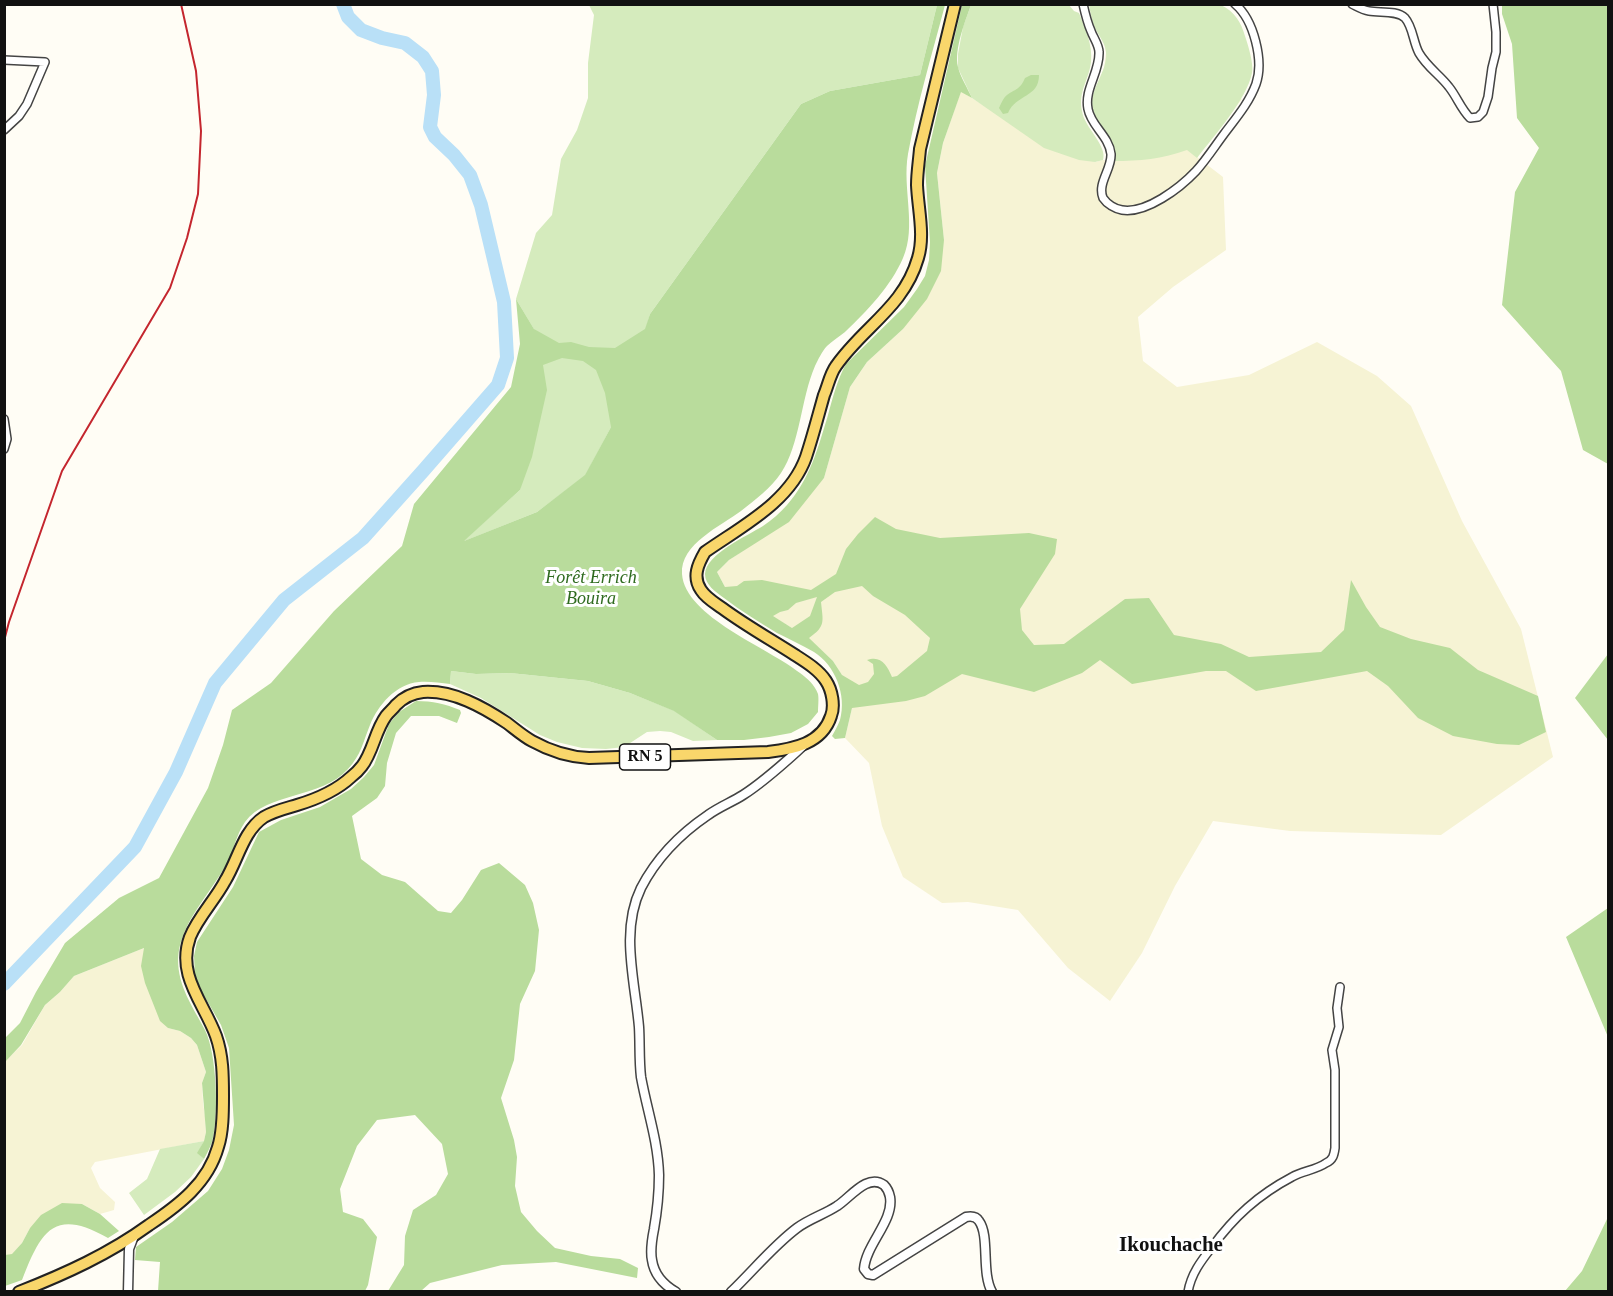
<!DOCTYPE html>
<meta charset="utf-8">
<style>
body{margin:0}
#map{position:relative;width:1613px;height:1296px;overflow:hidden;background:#fffdf5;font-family:Georgia,serif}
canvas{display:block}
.frame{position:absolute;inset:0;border:6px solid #111;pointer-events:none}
</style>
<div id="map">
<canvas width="1613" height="1296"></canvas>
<div class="frame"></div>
</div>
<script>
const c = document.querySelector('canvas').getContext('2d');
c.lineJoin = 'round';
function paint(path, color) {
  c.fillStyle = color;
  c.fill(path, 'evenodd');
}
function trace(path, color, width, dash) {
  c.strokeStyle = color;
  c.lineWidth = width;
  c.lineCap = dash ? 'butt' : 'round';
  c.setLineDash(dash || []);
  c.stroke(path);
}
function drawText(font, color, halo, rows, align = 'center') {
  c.font = font + ' Georgia,serif';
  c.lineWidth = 6;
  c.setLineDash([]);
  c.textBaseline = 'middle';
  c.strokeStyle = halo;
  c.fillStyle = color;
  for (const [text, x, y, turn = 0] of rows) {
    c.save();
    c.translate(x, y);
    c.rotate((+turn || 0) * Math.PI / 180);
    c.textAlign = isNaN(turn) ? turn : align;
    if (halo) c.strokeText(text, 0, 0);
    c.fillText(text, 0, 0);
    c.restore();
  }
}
paint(new Path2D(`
 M1093,23L1242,99L1197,157L1223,177L1226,250L1173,287L1138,317L1143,361L1177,387L1249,375L1317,342L1377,376L1411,406L1462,521L1521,629L1553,757L1441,835L1290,831L1213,821L1175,886L1142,953L1110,1001L1068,968L1018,910L968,902L942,903L903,877L882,826L869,763L845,738L852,708L848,685L833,661L808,638L725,587L717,572L729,560L751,545L824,478L850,387L867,362L903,329L944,240L937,173L943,143L961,91L986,107L1095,162L1103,160L1113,161L1114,152L1111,143L1094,111L1092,98L1104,69L1106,53L1105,45Z
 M144,948L168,1028L180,1031L191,1038L197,1045L206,1072L202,1083L203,1103L205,1116L206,1132L204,1141L95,1162L91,1168L100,1188L115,1202L114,1210L100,1214L82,1204L30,1228L22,1243L12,1255H5L4,1062L22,1045L45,1005L60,992L74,976Z`), '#f6f3d4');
paint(new Path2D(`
 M589,5H937L920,75L830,91L801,104L650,314L627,397L585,476L537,512L462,542L520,490L538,336L516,299L536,233L552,215L561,159L577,130L588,98V63L594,15Z
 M971,5H1069L1074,11L1079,13C1085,28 1093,45 1091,62C1089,80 1078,91 1082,111C1084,127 1108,146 1103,160L1095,162L1079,160L1044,148L972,98L958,68V54L963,27Z
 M1089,5H1221C1235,12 1241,22 1245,36C1248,45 1254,64 1252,73C1247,99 1214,136 1197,158L1187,150C1162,159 1140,161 1113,161C1115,135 1099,130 1093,110C1088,89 1108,73 1106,52C1105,41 1096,33 1093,23C1091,17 1090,10 1089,5Z
 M451,671L476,674L510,673L588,681L630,693L675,711L717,740L693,741L671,732L660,731L647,732L624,747L606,749L582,748L557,742L540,735L481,698L450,684Z
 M204,1141L198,1153L204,1159L191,1177L175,1192L144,1215L129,1193L147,1179L160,1149Z`), '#d5ebbd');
paint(new Path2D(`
 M937,5H945C932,54 917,104 908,154C902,189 917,226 903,258C891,286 867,311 845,332C839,337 832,341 827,346C822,351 818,360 815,366C801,398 800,445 781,473C771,488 755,500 741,511C721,526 680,544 682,574C685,617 769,648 800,673C807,678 815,685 818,694C819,699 818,707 818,712L808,724L791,733L769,737L744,740H717L674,711L630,693L588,681L510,673L476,674L451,671L450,684C440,683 429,681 419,682C396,684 378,705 370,725C363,742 361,755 348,769C321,799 267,792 245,822C236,835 234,850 227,863C210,895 180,922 178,959C178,987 193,1007 205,1030C217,1054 219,1117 212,1142C210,1148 207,1153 204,1159L197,1153L204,1141L206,1132L202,1083L206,1072L197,1045L191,1038L180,1031L168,1028L160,1021L145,983L141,966L144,948L74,976L60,992L45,1005L21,1045L5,1062V1038L20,1023L36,992L65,943L119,898L159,878L208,788L223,745L232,710L271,683L334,611L402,546L414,504L511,387L520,344L516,299L534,329L559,343L571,342L589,347L615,348L645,329L650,314L801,104L830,91L920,75ZM562,358L583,361L596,370L605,393L611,427L585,475L537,512L464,541L520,490L532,457L547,390L543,365Z
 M962,5H971C965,22 954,49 958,67C960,76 968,89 972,98L961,92L943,143L937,173L944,240L941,271L927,299L903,329L867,362L850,387L824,478L789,522L729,560L717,572L725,587L737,586L744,581L762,580L811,590L836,574L846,549L858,534L875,517L896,529L940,538L1029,533L1057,539L1055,554L1020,609L1022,630L1034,645L1064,644L1125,599L1149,598L1174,635L1221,644L1249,657L1321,652L1344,630L1351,580L1366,607L1380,627L1411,639L1450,648L1478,670L1538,696L1546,732L1519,745L1497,744L1453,736L1418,718L1388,686L1367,671L1256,691L1226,671H1206L1132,684L1100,660L1082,673L1034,692L962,674L925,696L906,701L852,708L845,738L835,739L832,736C835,731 838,725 840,720C847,695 835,665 814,652C802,645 789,639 777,633C759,622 741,611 724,598C716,592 705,585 705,574C706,554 747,536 763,526C772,520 780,513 787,505C810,479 818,448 828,415C833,397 837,380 846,364L904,307L917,289L925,276L929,260L930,242L925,166ZM862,586L873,596L905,615L930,638L927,651L897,676L892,677C887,665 881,655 867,660L873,664L874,674L868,682L859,685L842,675L833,661L809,638C826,626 823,622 821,602L835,592ZM817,597L810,616L792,628L773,616L780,612L788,610L796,603Z
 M1502,5H1608V464L1583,450L1561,371L1502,305L1515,192L1539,148L1517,118L1512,44L1502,14Z
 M1031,75H1039C1039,98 1016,94 1008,113L1003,114L999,108C1001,104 1003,98 1007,95C1015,89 1020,90 1025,78Z
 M1608,654V740L1575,698Z
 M416,701C433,701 445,704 460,710L461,713L457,723L439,716H411L396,733L387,763L385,786L377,798L352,816L361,859L382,875L405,882L438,911L451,913L462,900L481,870L499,863L525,885L533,903L539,930L535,971L520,1004L514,1060L501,1098L514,1140L517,1157L515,1186L521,1212L537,1231L555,1248L591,1256L620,1259L638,1268L637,1278L556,1262L502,1265L430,1283L421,1291H388L404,1265L405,1236L413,1210L436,1195L448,1174L442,1144L415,1115L377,1120L357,1146L340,1189L343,1212L363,1219L377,1237L368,1285L365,1291H158L160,1262L135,1260L136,1247L172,1222L208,1191L222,1169L229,1150L234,1125L229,1048L221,1025L202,992L195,975L194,956L197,942L233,887L259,832L281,820L320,807L351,789L364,777L374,765L389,724L399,712Z
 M1608,908V1037L1566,937Z
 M62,1203L82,1204L100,1214L119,1231L108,1238C54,1207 41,1231 22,1280L5,1286V1255L12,1254L22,1243L30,1228L41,1215Z
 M1608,1217V1291H1565L1582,1271Z`), '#b9dc9c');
trace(new Path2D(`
 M4,984L135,847L176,772L215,683L284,600L363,538L423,471L498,385L507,358L504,302L481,205L470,175L454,155L435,137L430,127L434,95L432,71L423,57L405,43L382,38L361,30L348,17L343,4`), '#b9e0f7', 14);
const minor = new Path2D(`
 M1083,4C1085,13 1087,22 1091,31C1093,37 1099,45 1099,52C1100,72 1084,89 1088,109C1091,126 1109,136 1111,154C1112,169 1097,183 1103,198C1107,204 1115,209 1122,210C1146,214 1180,188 1196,171C1206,160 1215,146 1224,134C1236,118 1249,103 1256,84C1264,61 1254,20 1235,4
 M1352,4C1358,7 1363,10 1369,11C1380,13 1397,10 1405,18C1413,27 1413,42 1419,53C1427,67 1440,75 1449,87C1457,97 1461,109 1470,118L1478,117L1483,112L1488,97L1492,68L1496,52V32L1493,4
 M4,60L45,62L27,104L19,116L4,130
 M4,419L7,439L4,449
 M1188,1292C1191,1274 1201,1261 1212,1247C1234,1217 1258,1195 1292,1177C1302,1171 1316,1170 1326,1163C1333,1160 1334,1155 1335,1148V1070L1332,1050L1339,1027L1337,1008L1340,987`);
const tertiary = new Path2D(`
 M128,1292L129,1249L134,1236
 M676,1292C664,1285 654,1274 652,1260C650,1250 652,1239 654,1229C657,1212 659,1192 659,1175C658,1141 647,1110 641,1077C639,1060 640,1043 639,1027C635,981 620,931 641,888C656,859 680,834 708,815C719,807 732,802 743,795C765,781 784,763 803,746
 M731,1292C753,1271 773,1246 797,1228C809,1219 825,1214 837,1206C850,1198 867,1173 884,1185C887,1188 889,1192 890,1197C894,1221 866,1244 864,1269L868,1274L873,1275L966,1217C971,1216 976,1216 979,1221C990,1236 981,1273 992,1292`);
const primary = new Path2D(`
 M19,1292C65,1274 109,1254 149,1225C179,1205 208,1183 218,1147C223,1132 223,1112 223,1096C223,1076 223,1056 216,1036C204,1003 176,975 190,937C198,917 215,900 225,881C238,860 243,831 264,817C274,811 287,808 297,805C317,799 336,791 351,777C355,774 359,770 362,766C373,752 375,731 386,716C389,712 393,709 396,705C404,697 412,693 423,692C453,690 483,707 507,723C515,729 523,736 532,741C550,751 568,757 589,758L768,752C793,749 822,744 831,716C835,706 832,690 826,681C819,670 806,662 795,655C770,639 745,625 722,608C715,603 706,598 701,590C692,577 698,564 705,552C742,526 790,502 806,457C813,436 818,416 824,395C828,386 830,374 836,366C863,327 904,307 918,258C925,235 918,209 917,185C917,173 919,161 920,149L955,4`);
trace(minor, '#444', 10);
trace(tertiary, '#444', 11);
trace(primary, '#222', 14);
trace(minor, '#fff', 7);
trace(tertiary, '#fff', 8);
trace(primary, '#f9d66b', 10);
trace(new Path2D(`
 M4,641L9,622L62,471L170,288L187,238L198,194L201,131L196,71L181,4`), '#c4262e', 2);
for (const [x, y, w] of [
 [645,757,51]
]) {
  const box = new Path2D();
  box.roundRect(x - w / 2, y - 13, w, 26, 4.5);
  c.fillStyle = '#fff';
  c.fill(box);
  trace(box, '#111', 1.5);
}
drawText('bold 16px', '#111', null, [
 ["RN 5",645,757]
]);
drawText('italic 18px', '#2f6b1f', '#fff', [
 ["Forêt Errich",591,578],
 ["Bouira",591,599]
]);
drawText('bold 21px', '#111', '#fff', [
 ["Ikouchache",1171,1246]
]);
</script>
